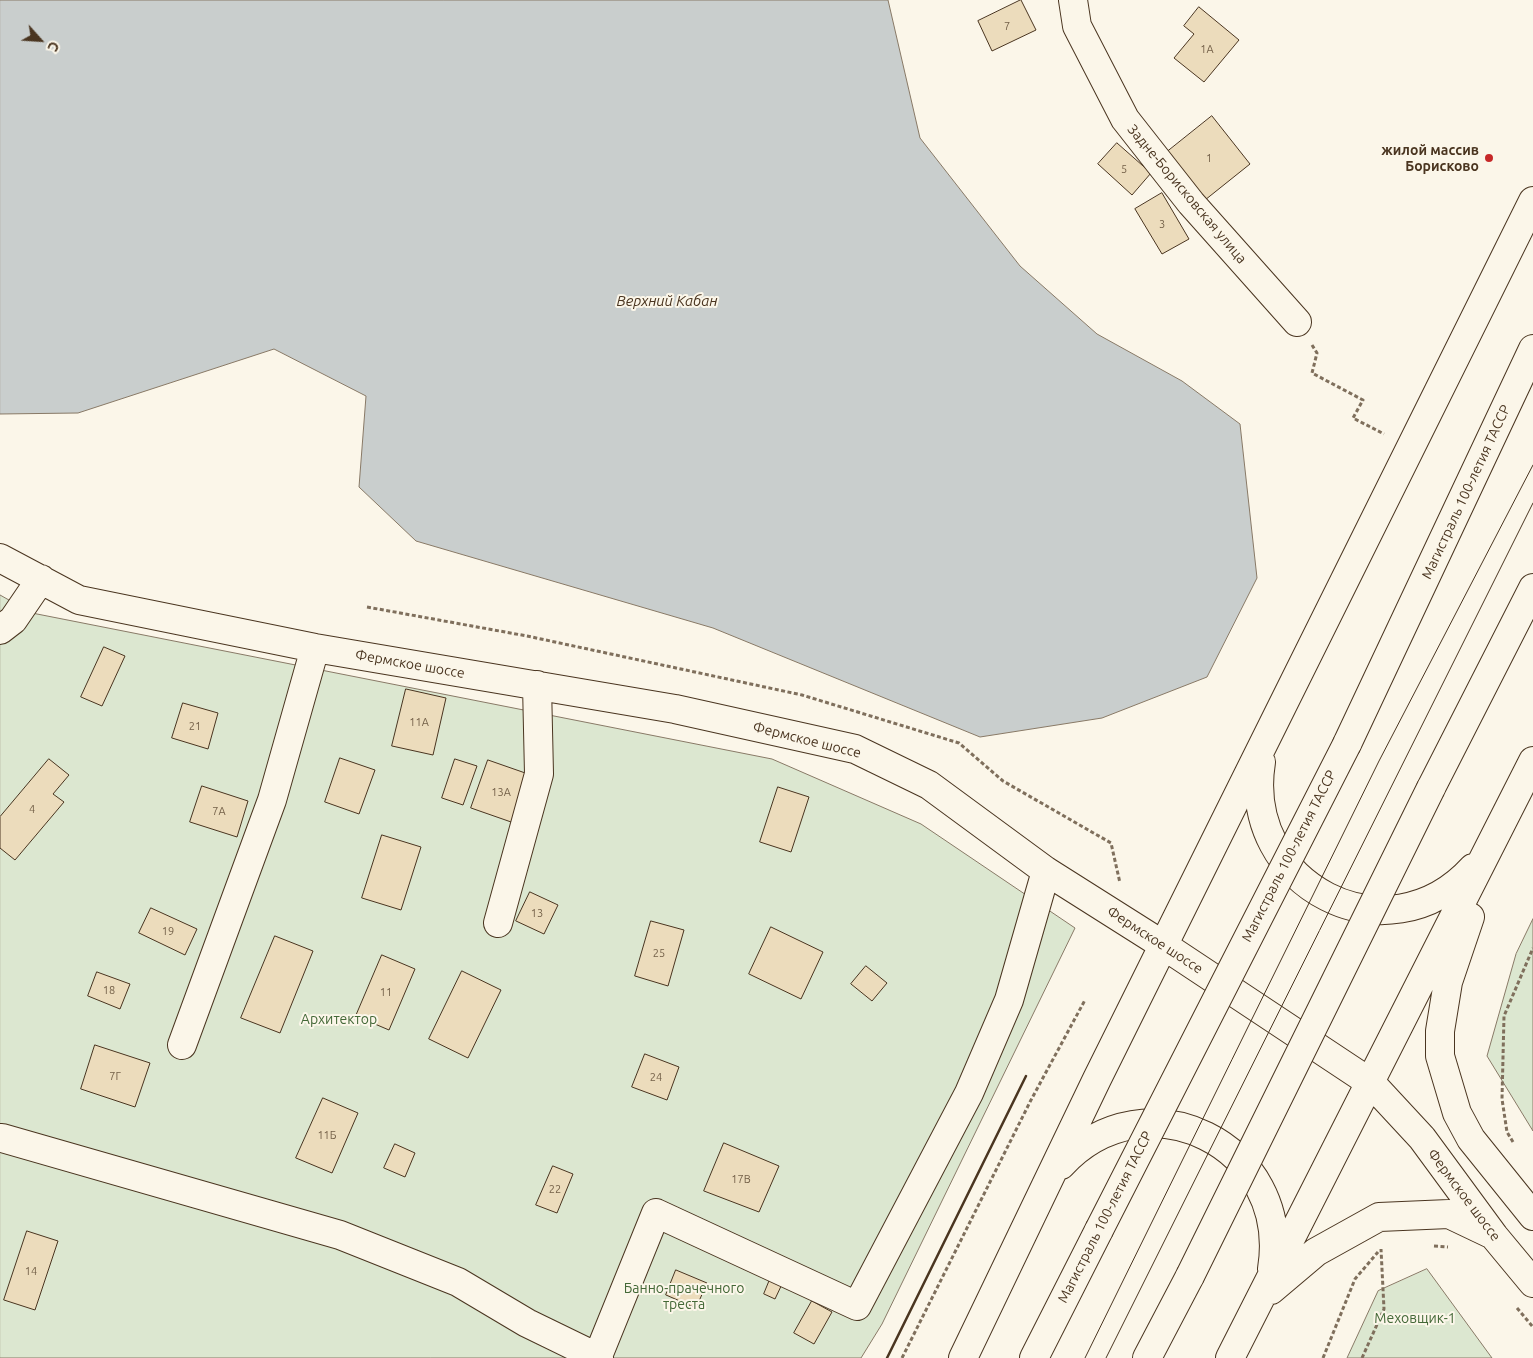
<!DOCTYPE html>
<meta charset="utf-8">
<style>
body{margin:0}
#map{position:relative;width:1533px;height:1358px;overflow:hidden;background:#fbf6e9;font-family:Ubuntu,sans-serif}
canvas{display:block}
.north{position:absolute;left:15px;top:15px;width:50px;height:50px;-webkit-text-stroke:4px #fbf6e9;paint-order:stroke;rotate:116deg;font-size:14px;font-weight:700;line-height:20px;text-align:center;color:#4a3520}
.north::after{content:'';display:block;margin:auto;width:18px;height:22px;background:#4a3520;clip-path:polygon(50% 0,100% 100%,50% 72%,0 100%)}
</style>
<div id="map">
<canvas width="1533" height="1358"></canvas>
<div class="north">С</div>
</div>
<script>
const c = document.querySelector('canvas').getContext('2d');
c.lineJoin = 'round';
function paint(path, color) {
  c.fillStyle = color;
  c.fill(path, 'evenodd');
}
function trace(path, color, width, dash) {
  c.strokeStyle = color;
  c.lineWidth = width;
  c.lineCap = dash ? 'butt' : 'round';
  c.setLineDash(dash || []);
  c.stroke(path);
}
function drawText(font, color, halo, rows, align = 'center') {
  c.font = font + ' Ubuntu,sans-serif';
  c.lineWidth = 4;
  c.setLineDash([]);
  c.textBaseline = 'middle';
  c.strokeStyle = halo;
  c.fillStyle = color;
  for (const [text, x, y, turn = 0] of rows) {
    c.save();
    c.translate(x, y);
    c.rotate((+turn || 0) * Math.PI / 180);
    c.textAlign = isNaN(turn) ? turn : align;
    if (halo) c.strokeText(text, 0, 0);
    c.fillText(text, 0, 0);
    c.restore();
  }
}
const green = new Path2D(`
 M0,595L32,613L772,759L921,824L1075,928L882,1324L861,1358H0Z
 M1533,919V1131L1487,1056L1516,954Z
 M1427,1269L1492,1358H1347L1378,1291Z`);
paint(green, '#dce7d0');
trace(green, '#887966', 1);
const water = new Path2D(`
 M0,0H888L920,138L1020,266L1097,334L1182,381L1240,424L1257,578L1207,677L1102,718L980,737L713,628L416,541L359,487L366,396L274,349L78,413L0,414Z`);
paint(water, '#c9cecd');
trace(water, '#887966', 1);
const building = new Path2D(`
 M1021,0L1036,30L992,51L978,21Z
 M1199,7L1239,40L1204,82L1174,58L1194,34L1184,26Z
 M1212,116L1250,164L1205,200L1167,152Z
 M1117,143L1151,173L1132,195L1098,164Z
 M1162,193L1189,239L1162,254L1135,209Z
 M104,647L125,656L102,706L81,697Z
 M406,689L446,698L433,755L392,746Z
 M183,703L218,713L208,749L172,738Z
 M340,758L375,770L359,814L325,802Z
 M49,759L69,775L53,794L64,802L15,860L0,848V817Z
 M455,759L477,766L463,805L442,798Z
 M488,760L531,775L514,823L471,808Z
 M202,786L248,801L237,837L190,822Z
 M778,787L809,797L791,852L760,842Z
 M382,835L421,847L401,910L362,898Z
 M530,892L558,905L544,934L516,921Z
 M151,908L197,929L185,955L139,933Z
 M651,921L684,930L668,986L635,976Z
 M771,927L823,952L801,999L749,974Z
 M275,936L313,951L280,1033L241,1018Z
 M382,955L415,969L389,1030L356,1016Z
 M866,966L887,983L872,1001L851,984Z
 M462,971L501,990L468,1058L429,1039Z
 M97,972L130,984L120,1009L88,996Z
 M95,1045L150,1063L135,1107L81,1089Z
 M645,1054L679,1067L667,1100L632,1087Z
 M323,1098L358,1113L332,1173L296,1158Z
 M724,1143L779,1166L759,1212L704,1191Z
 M395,1144L415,1153L405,1177L384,1168Z
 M553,1166L573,1174L557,1213L536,1205Z
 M27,1231L58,1241L35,1310L4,1300Z
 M676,1270L707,1283L696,1308L666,1295Z
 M771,1277L783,1282L775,1299L764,1294Z
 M812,1301L832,1312L814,1344L794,1333Z`);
paint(building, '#ecdcbc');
trace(building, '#4a3520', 1);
const minor = new Path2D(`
 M1073,0L1077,26L1125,119L1191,203L1297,322
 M0,558L79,600L315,648L675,709L855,749L929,785L1046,871L1163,945
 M0,630L13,620L41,579
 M498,923L539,774L537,685
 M182,1045L272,800L315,648
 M2,1138L340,1235L458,1282L527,1323L599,1358
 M598,1356L656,1213L857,1306L969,1093L1009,1000L1046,871`);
const major = new Path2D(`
 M1347,744L1533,349
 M1261,762C1241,886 1387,962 1473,868
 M1431,788L1533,588
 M1470,917L1448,982L1440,1031V1056L1457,1113L1471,1139L1533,1216
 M1163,945L1371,1083L1422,1138L1494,1236L1533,1283
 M1061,1165C1146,1073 1292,1145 1272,1269
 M1271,1290L1316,1252L1379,1217L1449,1214L1491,1234
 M963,1358L1097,1079L1533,201
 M1034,1358L1099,1230
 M1147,1358L1190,1276
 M1230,1358L1533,761`);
trace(minor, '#4a3520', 30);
trace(major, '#4a3520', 30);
trace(new Path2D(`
 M1312,345L1317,353L1312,373L1363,400L1353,418L1384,434
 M367,607L527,636L802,695L959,743L1003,781L1111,843L1120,883
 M1513,1142L1507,1132L1502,1099L1504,1016L1533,948
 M1434,1246L1448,1247
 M1517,1308L1533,1327
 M902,1358L1031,1100L1085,1000
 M1323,1358L1355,1279L1378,1252
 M1362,1358L1384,1309L1381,1249`), '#7f6f5c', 3, [4, 2.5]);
trace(minor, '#fbf6e9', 28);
trace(major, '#fbf6e9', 28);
trace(new Path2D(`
 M1085,1358L1379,761L1533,465
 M1106,1358L1533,503`), '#4a3520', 1);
const majorBridge = new Path2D(`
 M1099,1230L1347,744
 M1190,1276L1431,788`);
trace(majorBridge, '#4a3520', 30, []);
trace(majorBridge, '#fbf6e9', 28);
trace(new Path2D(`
 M887,1358L1026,1076`), '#4a3520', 2.5);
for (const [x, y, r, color] of [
 [1489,158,5,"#c62828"]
]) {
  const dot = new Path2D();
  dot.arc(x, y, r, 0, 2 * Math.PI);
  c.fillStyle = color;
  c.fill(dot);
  trace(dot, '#fbf6e9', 2);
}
drawText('11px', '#725f47', null, [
 ["7",1007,26],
 ["1А",1207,49],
 ["1",1209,158],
 ["5",1124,169],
 ["3",1162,224],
 ["11А",419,722],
 ["21",195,726],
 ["13А",501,792],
 ["4",32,809],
 ["7А",219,811],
 ["13",537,913],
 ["19",168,931],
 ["25",659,953],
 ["18",109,990],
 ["11",386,992],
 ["7Г",115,1076],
 ["24",656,1077],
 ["11Б",327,1135],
 ["17В",741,1179],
 ["22",555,1189],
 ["14",31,1271]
]);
drawText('bold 14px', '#4a3520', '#fbf6e9', [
 ["жилой массив",1479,150],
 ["Борисково",1479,166]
], 'right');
drawText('14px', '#4a3520', '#fbf6e9', [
 ["Задне-Борисковская улица",1187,194,50],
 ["Магистраль 100-летия ТАССР",1466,492,-65],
 ["Фермское шоссе",410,664,10],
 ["Фермское шоссе",807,740,14],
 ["Магистраль 100-летия ТАССР",1289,856,-63],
 ["Фермское шоссе",1155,940,33],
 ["Фермское шоссе",1464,1195,53],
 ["Магистраль 100-летия ТАССР",1105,1217,-63]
]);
drawText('14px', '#436837', '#fbf6e9', [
 ["Архитектор",339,1019],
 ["Банно-прачечного",684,1288],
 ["треста",684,1304],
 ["Меховщик-1",1415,1318]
]);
drawText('italic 15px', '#4a3520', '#fbf6e9', [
 ["Верхний Кабан",667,301]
]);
</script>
